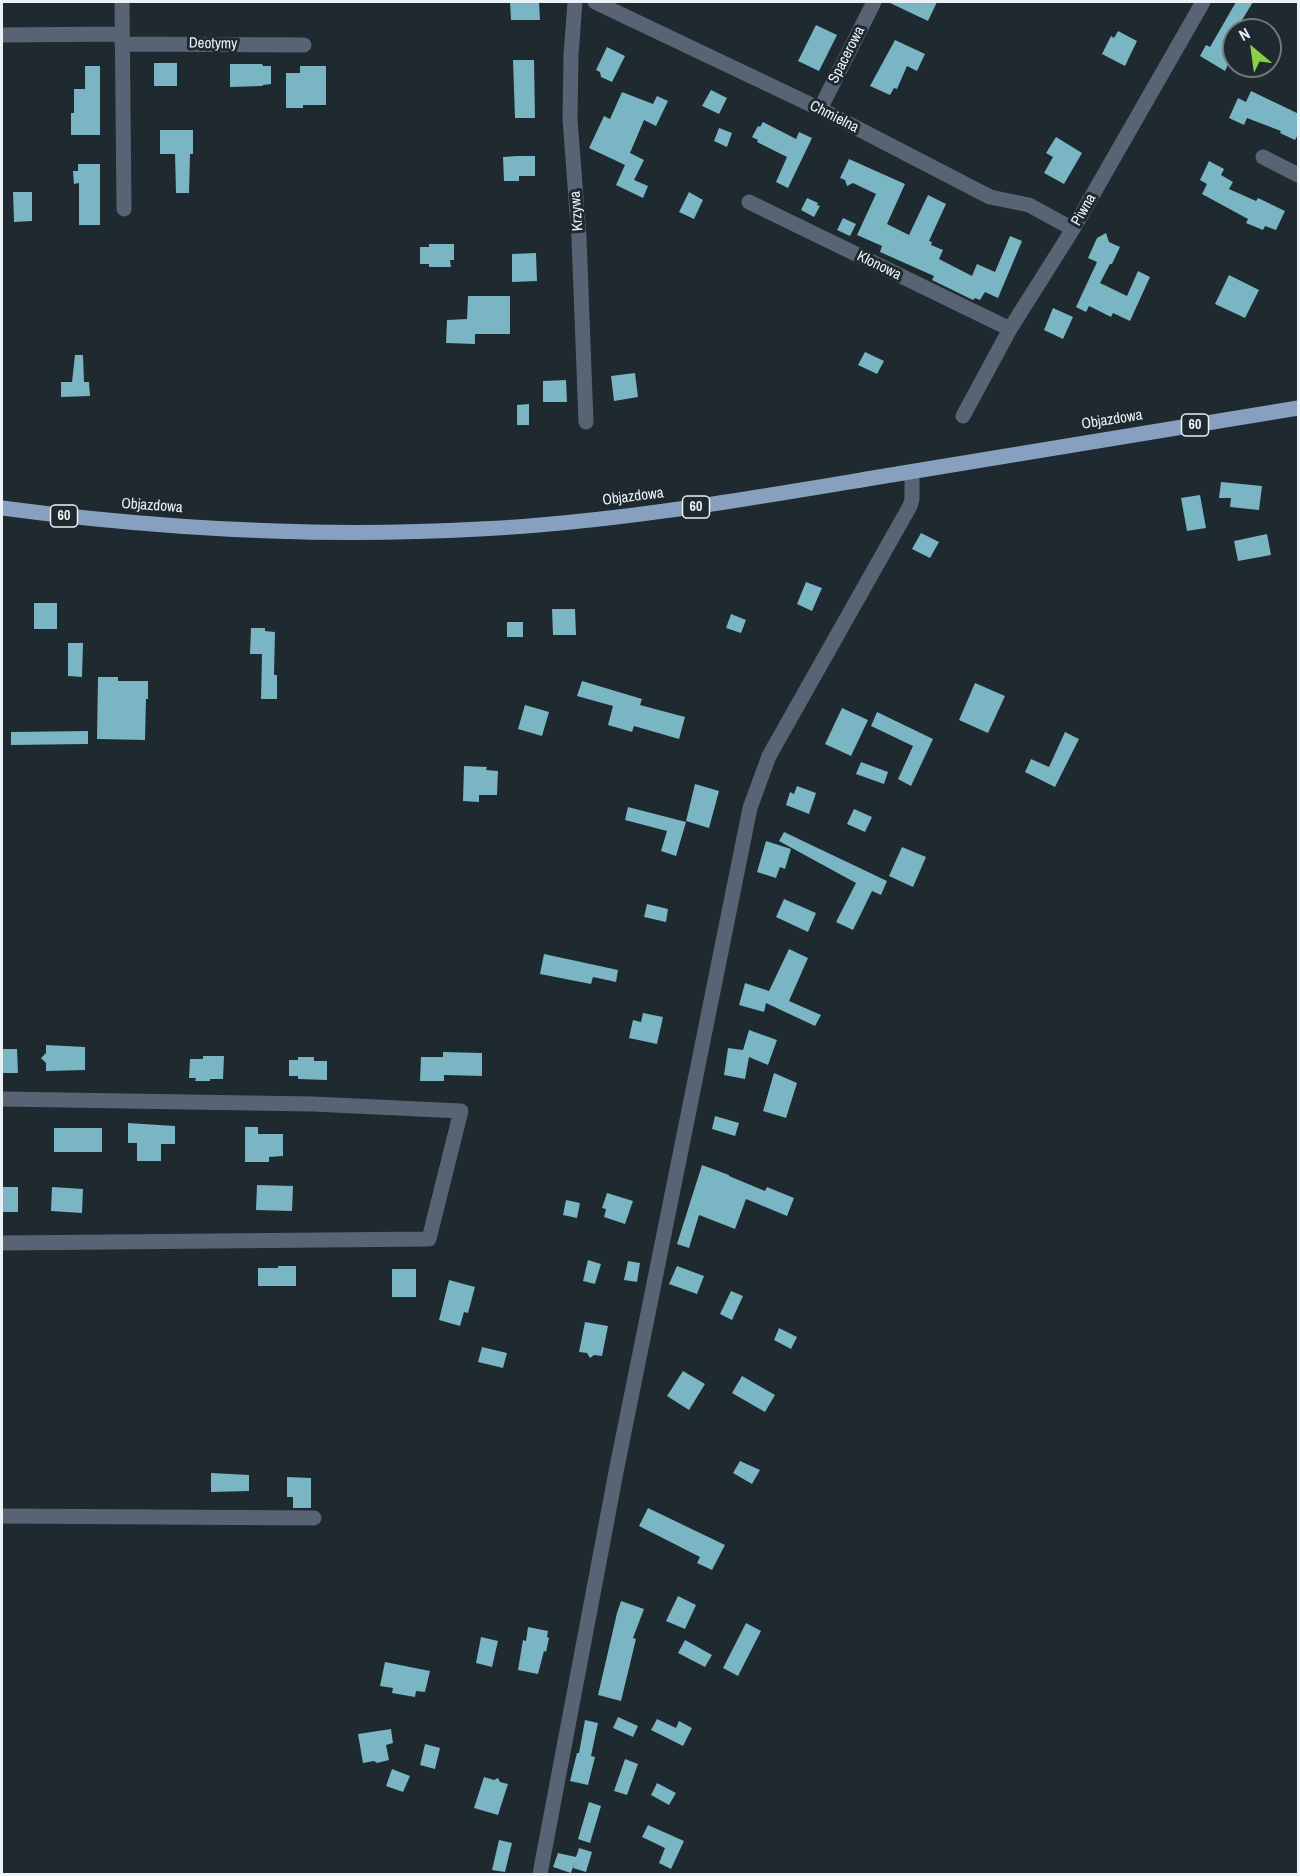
<!DOCTYPE html>
<style>
body{margin:0}
#map{position:relative;width:1300px;height:1876px;overflow:hidden;background:#1e2930;font-family:"Archivo Narrow",sans-serif}
canvas{display:block}
.frame{position:absolute;inset:0;border:3px solid #ebf2f7;pointer-events:none}
.north{position:absolute;left:1222px;top:18px;width:60px;height:60px;box-sizing:border-box;background:#1e2930;border:2px solid #707980;border-radius:50%;rotate:331deg;font-size:16px;font-weight:700;line-height:24px;text-align:center;color:#ebf2f7}
.north::after{content:'';display:block;margin:auto;width:21px;height:27px;background:#8cce45;clip-path:polygon(50% 0,100% 100%,50% 72%,0 100%)}
</style>
<div id="map">
<canvas width="1300" height="1876"></canvas>
<div class="frame"></div>
<div class="north">N</div>
</div>
<script>
const c = document.querySelector('canvas').getContext('2d');
c.lineJoin = 'round';
function paint(path, color) {
  c.fillStyle = color;
  c.fill(path, 'evenodd');
}
function trace(path, color, width, dash) {
  c.strokeStyle = color;
  c.lineWidth = width;
  c.lineCap = dash ? 'butt' : 'round';
  c.setLineDash(dash || []);
  c.stroke(path);
}
function drawText(font, color, halo, rows, align = 'center') {
  c.font = font + ' "Archivo Narrow",sans-serif';
  c.lineWidth = 6;
  c.setLineDash([]);
  c.textBaseline = 'middle';
  c.strokeStyle = halo;
  c.fillStyle = color;
  for (const [text, x, y, turn = 0] of rows) {
    c.save();
    c.translate(x, y);
    c.rotate((+turn || 0) * Math.PI / 180);
    c.textAlign = isNaN(turn) ? turn : align;
    if (halo) c.strokeText(text, 0, 0);
    c.fillText(text, 0, 0);
    c.restore();
  }
}
paint(new Path2D(`
 M510,2H539L540,20H511Z
 M888,2H937L928,21Z
 M1236,2H1253L1236,30H1234V52L1225,71L1200,56L1206,45L1210,47Z
 M816,25L837,35L819,71L798,61Z
 M1118,31L1137,41L1125,66L1102,54L1111,36L1114,38Z
 M895,40L925,54L917,71L907,66L897,89L894,88L890,95L870,86Z
 M607,47L625,56L612,82L601,77L600,72L596,70Z
 M513,60H534L535,118H515Z
 M154,63H177V86H154Z
 M230,64H262L263,66H271V84L263,85L262,86L230,87Z
 M85,66H100V135H71V113H74V89H85Z
 M300,66H326V105H303V108H286V73H300Z
 M711,90L727,98L719,114L702,106Z
 M1251,91L1299,114V133L1295,140L1280,133L1281,131L1247,118L1244,125L1229,118L1238,98L1246,102Z
 M622,92L653,104L657,96L668,101L656,126L644,120L630,153L644,160L634,180L648,186L643,198L616,185L625,165L589,148L604,116L610,119Z
 M763,122L796,139L799,132L812,138L788,188L776,182L787,157L757,142L758,140L752,137L758,126L760,127Z
 M719,128L732,133L727,147L714,141Z
 M160,130H193V154H190L189,193H176L175,154H160Z
 M1056,137L1082,153L1064,184L1044,173L1053,157L1046,153Z
 M518,156H535V176H519V181H504L503,157Z
 M849,159L905,184L887,224L909,235L928,195L946,204L929,241L932,242L931,245L943,250L939,259L972,276L977,264L995,272L1010,236L1022,241L998,298L985,292L980,300L975,298L973,300L932,280L934,276L880,252L882,246L857,235L876,194L853,183L847,186L845,180L840,178Z
 M1209,161L1224,169L1221,175L1233,182L1229,189L1256,201L1258,198L1285,211L1276,230L1265,226L1263,230L1246,223L1248,219L1202,194L1207,184L1200,180Z
 M78,164H100V225H79V183L74,184L73,171H78Z
 M13,192H32V221L14,222Z
 M689,192L703,200L694,219L679,212Z
 M807,198L818,203L817,205L820,206L814,217L801,210Z
 M843,218L856,224L850,236L837,230Z
 M1106,233L1109,242L1120,247L1112,264H1110L1100,283L1127,296L1138,271L1150,277L1130,321L1113,313L1111,317L1089,306L1086,312L1076,307L1097,262L1088,258L1097,238Z
 M429,244H454V260H450L451,267H429V264H420V247H429Z
 M536,253L537,281L512,282V254Z
 M1229,275L1259,290L1245,318L1215,304Z
 M468,296H510V334H475V344L446,343L447,320L467,319Z
 M1053,308L1073,317L1063,339L1044,330Z
 M865,352L884,361L877,374L858,365Z
 M75,355H83L84,382H89L90,396L61,397V382H72Z
 M635,373L638,397L614,401L611,376Z
 M566,380L567,402H543V381Z
 M529,404V425H517V405Z
 M1221,482L1262,486L1259,510L1230,507L1231,498H1219Z
 M1200,495L1206,528L1187,531L1181,498Z
 M921,533L939,542L930,558L912,549Z
 M1267,534L1271,555L1238,561L1234,541Z
 M806,582L822,588L812,611L797,604Z
 M34,603H57V629H34Z
 M552,609H575L576,635H553Z
 M731,614L746,620L741,633L726,628Z
 M507,622H523V637H507Z
 M251,628H265V631L275,632L274,675H277V699H261L262,654H250Z
 M68,643H83L82,677L68,676Z
 M98,677H118V681H148V699H146L145,740L97,739Z
 M582,681L642,699L640,705L685,717L679,739L634,726L632,732L608,725L613,706L577,696Z
 M975,683L1005,696L988,733L959,720Z
 M525,705L549,712L542,736L518,729Z
 M842,708L868,720L851,756L825,744Z
 M877,712L933,739L911,786L898,779L913,746L871,726Z
 M88,731V744L11,745V732Z
 M1065,732L1079,739L1055,787L1025,772L1031,759L1049,767Z
 M861,762L888,772L884,784L856,774Z
 M464,766L487,767L486,770L498,771L497,795H479V802L463,801Z
 M695,784L719,791L709,828L686,821Z
 M797,786L816,793L809,814L786,805L790,792L794,794Z
 M628,807L686,822L676,856L661,851L667,831L625,820Z
 M854,809L872,817L865,832L847,824Z
 M784,832L887,881L881,895L872,891L853,930L836,922L856,883L779,841Z
 M766,841L791,849L785,869L780,867L776,878L757,872Z
 M902,847L926,857L913,887L889,876Z
 M784,899L816,913L808,932L776,917Z
 M647,904L668,909L666,922L644,917Z
 M789,949L808,958L789,1001L821,1015L815,1026L766,1003L764,1012L739,1005L745,983L769,991Z
 M544,954L618,970L616,982L593,977L591,984L540,974Z
 M643,1013L663,1017L657,1044L629,1038L633,1020L641,1022Z
 M749,1030L777,1040L768,1065L749,1057L745,1079L724,1075L728,1048L743,1050Z
 M46,1045L85,1047V1070L46,1071V1063L41,1058L46,1053Z
 M2,1049H17L18,1073H2Z
 M443,1052L482,1053V1076L444,1075V1081H420L421,1057H443Z
 M203,1056H224L223,1079H210V1081H195L196,1078H189L190,1059H203Z
 M298,1057H314V1061H327V1080L298,1079V1076H289V1060H298Z
 M774,1073L797,1083L786,1118L763,1111Z
 M715,1116L739,1123L735,1136L712,1129Z
 M128,1123L175,1126V1144H161V1161H137V1143H128Z
 M245,1127H258V1134H283V1156L269,1157V1162H245Z
 M54,1128H102V1152H54Z
 M702,1165L729,1175V1176L765,1191L767,1187L794,1198L787,1216L746,1199L735,1229L699,1215L689,1248L677,1244Z
 M257,1185L293,1186L292,1211L256,1210Z
 M2,1187H18V1212H2Z
 M52,1187L83,1189L82,1213L51,1211Z
 M607,1193L633,1201L625,1224L604,1217L606,1209L602,1208Z
 M566,1200L580,1203L577,1218L563,1215Z
 M588,1260L601,1264L595,1284L583,1281Z
 M628,1261L640,1263L637,1282L624,1280Z
 M278,1266H296V1286H258V1268H278Z
 M677,1266L704,1276L697,1294L669,1284Z
 M392,1269H416V1297H392Z
 M449,1280L475,1287L468,1313L464,1312L460,1326L439,1320Z
 M731,1291L743,1296L732,1320L720,1314Z
 M585,1322L608,1326L602,1356L594,1355L590,1358L587,1353L579,1352Z
 M779,1328L797,1337L791,1349L774,1340Z
 M482,1347L507,1353L503,1368L478,1362Z
 M683,1371L705,1384L689,1410L667,1396Z
 M742,1376L775,1395L765,1412L732,1393Z
 M740,1461L760,1470L752,1484L733,1473Z
 M211,1473L249,1475V1491L211,1492Z
 M287,1477L311,1478V1508H293V1497H287Z
 M648,1508L725,1545L712,1570L697,1563L700,1557L639,1526Z
 M678,1596L696,1605L685,1629L666,1621Z
 M621,1601L644,1609L633,1638L636,1639L621,1701L598,1695L617,1613Z
 M746,1623L761,1631L738,1676L723,1668Z
 M528,1627L548,1631L547,1637L549,1638L546,1652L544,1651L538,1674L518,1670L523,1640L526,1641Z
 M481,1637L498,1641L492,1667L476,1663Z
 M685,1640L712,1655L705,1667L678,1653Z
 M385,1662L430,1671L425,1692L416,1691L415,1697L392,1693L393,1688L380,1686Z
 M618,1717L638,1726L633,1737L613,1728Z
 M657,1719L676,1728L679,1721L692,1728L683,1746L651,1730Z
 M585,1720L598,1723L591,1756L595,1757L588,1785L570,1781L577,1753H579Z
 M391,1729L393,1743L386,1745L389,1760L377,1763L374,1761L363,1763L358,1734Z
 M425,1744L440,1748L435,1769L420,1765Z
 M625,1759L638,1764L627,1795L614,1791Z
 M392,1769L410,1776L403,1792L386,1786Z
 M484,1777L494,1780L498,1778L500,1782L508,1784L498,1815L474,1808Z
 M657,1783L676,1793L669,1805L651,1795Z
 M589,1802L601,1806L590,1843L578,1839Z
 M648,1825L684,1841L671,1869L659,1863L665,1848L642,1837Z
 M499,1840L512,1843L505,1872L492,1870Z
 M579,1848L592,1852L586,1872L573,1868L575,1861L571,1873L553,1867L558,1853L576,1857Z`), '#79b5c3');
trace(new Path2D(`
 M122,2L124,209
 M575,2L571,55L570,119L579,238L586,422
 M595,2L820,109L990,197L1029,205L1073,229
 M2,35L121,34
 M122,44L304,45
 M820,109L874,2
 M1263,157L1298,175
 M749,202L1010,329
 M963,416L1010,329L1073,229L1203,2
 M2,1099L313,1104L461,1111L429,1239L2,1243
 M2,1516L314,1518
 M540,1874L617,1467L750,808L769,756L910,506L912,499V472`), '#586474', 15);
trace(new Path2D(`
 M2,508C160,529 320,538 480,529C620,522 758,497 897,474C1031,452 1165,431 1298,408`), '#88a0c0', 15);
for (const [x, y, w] of [
 [1195,425,27],
 [696,507,27],
 [64,516,27]
]) {
  const box = new Path2D();
  box.roundRect(x - w / 2, y - 11, w, 22, 4.5);
  c.fillStyle = '#1e2930';
  c.fill(box);
  trace(box, '#ebf2f7', 1.5);
}
drawText('bold 14px', '#ebf2f7', null, [
 ["60",1195,425],
 ["60",696,507],
 ["60",64,516]
]);
drawText('15px', '#ebf2f7', '#1e2930', [
 ["Deotymy",213,44,1],
 ["Spacerowa",847,55,-63],
 ["Chmielna",834,117,27],
 ["Piwna",1084,210,-60],
 ["Krzywa",577,211,-94],
 ["Klonowa",879,266,26],
 ["Objazdowa",1112,420,-9],
 ["Objazdowa",633,497,-7],
 ["Objazdowa",152,506,4]
]);
</script>
